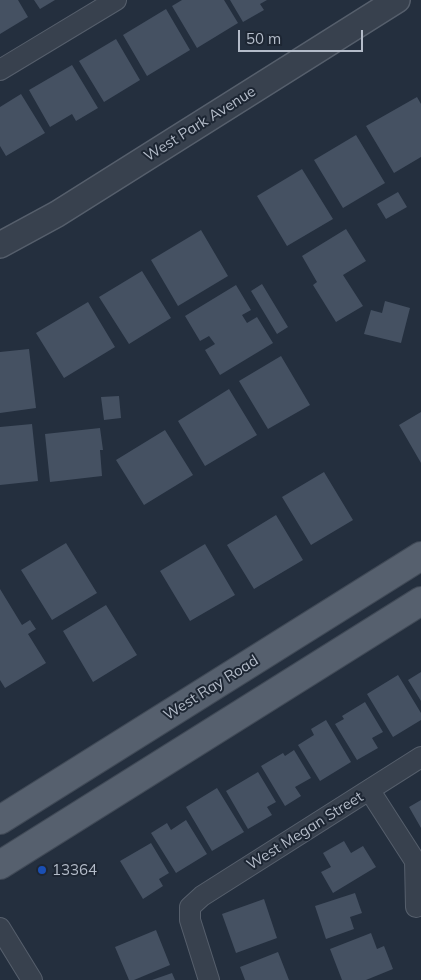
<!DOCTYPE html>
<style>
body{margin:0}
#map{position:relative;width:421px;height:980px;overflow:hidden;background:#242f3e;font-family:Mulish,sans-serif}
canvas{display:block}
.scale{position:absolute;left:238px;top:30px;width:125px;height:22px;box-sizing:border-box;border:2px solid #b4bcc9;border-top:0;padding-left:6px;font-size:15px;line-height:18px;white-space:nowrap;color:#b4bcc9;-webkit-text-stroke:4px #1d2633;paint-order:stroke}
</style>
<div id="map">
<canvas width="421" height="980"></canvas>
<div class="scale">50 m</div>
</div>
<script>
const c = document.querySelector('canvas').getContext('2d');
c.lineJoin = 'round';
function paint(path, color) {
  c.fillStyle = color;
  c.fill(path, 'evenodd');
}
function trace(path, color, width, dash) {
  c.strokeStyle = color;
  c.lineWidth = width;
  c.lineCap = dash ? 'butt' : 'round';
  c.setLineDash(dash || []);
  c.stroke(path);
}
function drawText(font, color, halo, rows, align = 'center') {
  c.font = font + ' Mulish,sans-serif';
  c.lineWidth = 4;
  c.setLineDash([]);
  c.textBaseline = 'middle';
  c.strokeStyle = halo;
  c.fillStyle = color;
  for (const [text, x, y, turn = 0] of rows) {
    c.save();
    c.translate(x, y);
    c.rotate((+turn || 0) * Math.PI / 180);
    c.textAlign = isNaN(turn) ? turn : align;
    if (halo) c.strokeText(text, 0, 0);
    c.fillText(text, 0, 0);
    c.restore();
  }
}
paint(new Path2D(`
 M0,0H18L28,17L0,34Z
 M34,0H55L40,9Z
 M182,0H224L238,23L197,48L172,6Z
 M230,0H267L260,4L264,10L243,22Z
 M166,9L190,50L147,76L123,35Z
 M116,39L140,80L104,102L79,61Z
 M72,65L98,108L76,121L72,114L50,127L29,90Z
 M21,94L45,133L6,156L0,146V107Z
 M417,97L421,104V157L394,173L366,126Z
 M356,135L385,183L343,208L314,160Z
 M302,169L333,219L287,246L257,196Z
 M398,192L407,207L386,219L377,204Z
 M346,229L366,261L343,275L363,306L336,322L313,285L317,282L302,256Z
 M201,230L228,276L178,306L151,260Z
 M142,271L171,318L129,344L99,297Z
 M262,284L288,327L277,334L251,291Z
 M236,285L251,310L242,315L247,323L257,317L273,343L220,375L205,350L215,344L209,336L200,341L185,316Z
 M385,301L410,308L401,343L364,334L371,310L382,313Z
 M88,302L115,347L64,378L36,333Z
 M29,349L36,408L0,413V352Z
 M281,356L310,405L268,429L239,381Z
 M229,389L257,435L205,466L178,421Z
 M119,396L121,418L104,420L101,397Z
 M421,412V463L399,425Z
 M32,424L38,481L0,485V427Z
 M100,428L103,450H100L102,476L50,482L45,434Z
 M165,430L193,475L144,505L116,460Z
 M324,472L353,520L311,545L282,497Z
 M276,515L303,560L254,589L227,545Z
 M66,543L97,593L52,620L21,570Z
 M205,544L235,595L190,621L160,571Z
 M0,589L22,625L30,620L36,629L28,634L46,663L5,688L0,680Z
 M106,605L137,655L93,682L63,631Z
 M421,672V701L408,680Z
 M398,675L421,713V720L393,737L367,694Z
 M365,702L383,732L372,738L378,748L357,760L335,724L344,719L342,716Z
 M326,720L351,762L320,781L298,745L314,735L311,729Z
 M294,750L311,778L295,787L301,796L285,806L261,766L283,753L285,756Z
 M258,772L276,802L267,807L272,815L248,829L226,791Z
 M217,788L244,832L212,851L186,807Z
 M421,800V828L409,807Z
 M186,820L207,854L176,873L151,833L167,823L171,830Z
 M344,841L351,853L363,846L376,867L333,893L321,872L331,867L323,853Z
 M151,843L169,873L159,879L163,886L143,899L120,861Z
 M355,893L362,913L350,917L354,929L326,939L315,906Z
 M264,899L277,938L236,953L222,914Z
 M156,930L170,965L134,980H129L115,947Z
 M371,933L377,949L384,946L393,969L366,980H342L330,949Z
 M278,952L289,980H245L240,967Z
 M172,973L175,980H152Z`), '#455162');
const minor = new Path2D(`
 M0,70L116,0
 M370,791L415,861L416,907
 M0,928L32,980
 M209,980L190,920V907L202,896L421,757`);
const tertiary = new Path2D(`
 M0,245L57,214L397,0`);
const primary = new Path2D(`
 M0,820L421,556
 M0,865L421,601`);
trace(minor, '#565f6c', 22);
trace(tertiary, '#565f6c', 28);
trace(primary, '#414a57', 30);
trace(minor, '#38414e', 20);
trace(tertiary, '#38414e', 25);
trace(primary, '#56606e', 28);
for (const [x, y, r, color] of [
 [42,870,5,"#1a4fb4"]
]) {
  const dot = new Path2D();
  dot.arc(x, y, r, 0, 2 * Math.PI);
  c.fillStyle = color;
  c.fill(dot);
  trace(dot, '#1d2633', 2);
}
drawText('15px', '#b4bcc9', '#1d2633', [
 ["West Park Avenue",200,124,-32],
 ["West Ray Road",211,688,-32],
 ["West Megan Street",305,831,-32]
]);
drawText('15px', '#b4bcc9', '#1d2633', [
 ["13364",52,870]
], 'left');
</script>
